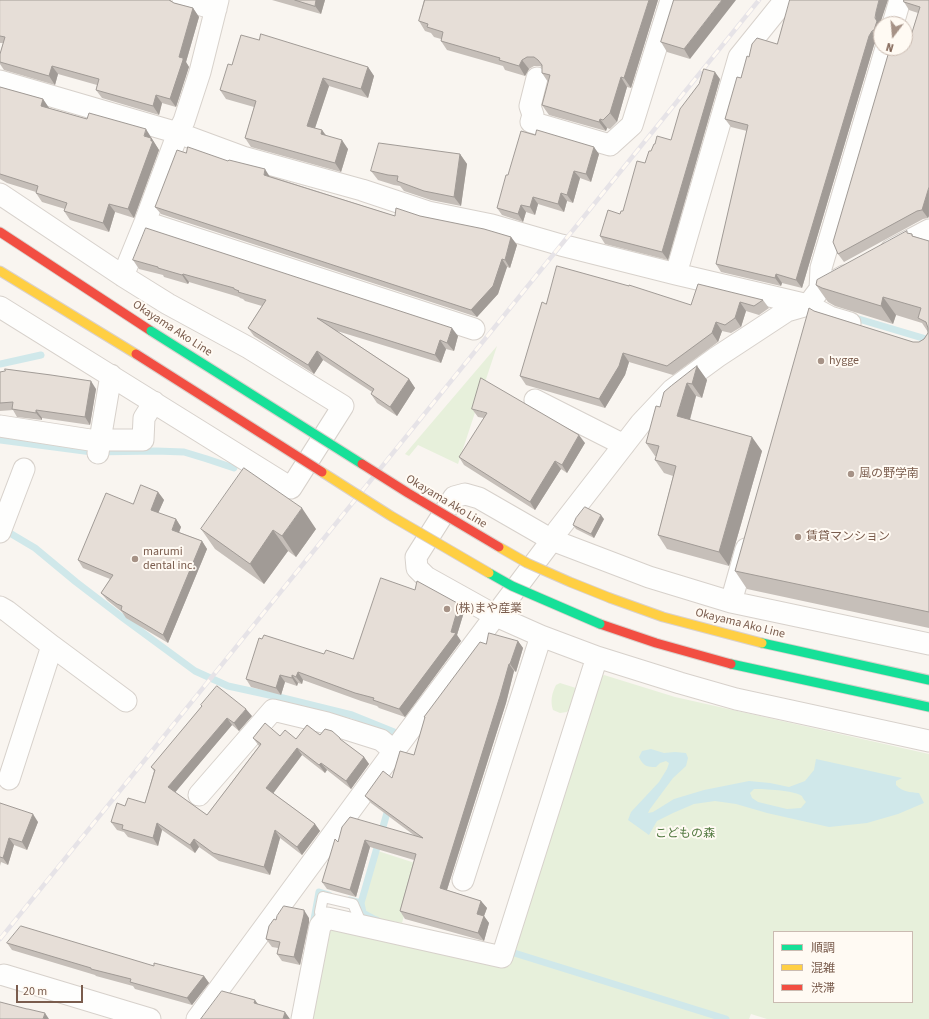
<!DOCTYPE html>
<meta charset="utf-8">
<style>
body{margin:0}
#map{position:relative;width:929px;height:1019px;overflow:hidden;background:#f9f5f0;font-family:"Source Sans 3","Noto Sans JP",sans-serif}
canvas{display:block}
.legend{position:absolute;left:773px;top:931px;width:140px;height:72px;box-sizing:border-box;background:#fffaf3;border:1px solid #cabbb1;margin:0;padding:5px 7px;list-style:none;font-size:12px;color:#7a5c4d}
.legend li{display:flex;align-items:center;gap:8px;height:20px}
.legend b{width:20px;border:1px solid #cabbb1}
.north{position:absolute;left:873px;top:16px;width:40px;height:40px;box-sizing:border-box;background:#fffaf3;border:1px solid #cabbb1;border-radius:50%;rotate:196deg;font-size:11px;font-weight:700;line-height:16px;text-align:center;color:#7a5c4d}
.north::after{content:'';display:block;margin:auto;width:14px;height:18px;background:#a69286;clip-path:polygon(50% 0,100% 100%,50% 72%,0 100%)}
.scale{position:absolute;left:16px;top:985px;width:67px;height:18px;box-sizing:border-box;border:2px solid #7a5c4d;border-top:0;padding-left:5px;font-size:12px;line-height:14px;white-space:nowrap;color:#7a5c4d;-webkit-text-stroke:3px #fffaf3;paint-order:stroke}
</style>
<div id="map">
<canvas width="929" height="1019"></canvas>
<ul class="legend">
<li><b style="height:5px;background:#16e098"></b>順調</li>
<li><b style="height:5px;background:#ffcf43"></b>混雑</li>
<li><b style="height:5px;background:#f24e42"></b>渋滞</li>
</ul>
<div class="north">N</div>
<div class="scale">20 m</div>
</div>
<script>
const c = document.querySelector('canvas').getContext('2d');
c.lineJoin = 'round';
function paint(path, color) {
  c.fillStyle = color;
  c.fill(path, 'evenodd');
}
function trace(path, color, width, dash) {
  c.strokeStyle = color;
  c.lineWidth = width;
  c.lineCap = dash ? 'butt' : 'round';
  c.setLineDash(dash || []);
  c.stroke(path);
}
function drawText(font, color, halo, rows, align = 'center') {
  c.font = font + ' "Source Sans 3","Noto Sans JP",sans-serif';
  c.lineWidth = 4;
  c.setLineDash([]);
  c.textBaseline = 'middle';
  c.strokeStyle = halo;
  c.fillStyle = color;
  for (const [text, x, y, turn = 0] of rows) {
    c.save();
    c.translate(x, y);
    c.rotate((+turn || 0) * Math.PI / 180);
    c.textAlign = isNaN(turn) ? turn : align;
    if (halo) c.strokeText(text, 0, 0);
    c.fillText(text, 0, 0);
    c.restore();
  }
}
paint(new Path2D(`
 M497,346L458,464L418,445L409,456L405,454Z
 M604,675L675,697L929,754V1019H767L751,1014L749,1019H310L327,932L334,927L506,968L596,680ZM774,932H912V1002H774Z
 M560,683L576,688L579,694L575,702L567,712L560,713L553,710C550,701 552,693 556,685Z
 M378,851L418,864L402,923L374,918L365,911L363,906Z`), '#e7f0db');
paint(new Path2D(`
 M651,749L664,753L675,752L686,753L688,758L686,766L673,778L650,809L648,813L653,812L674,799L704,790L749,781L770,783L789,787L805,781L814,770L816,759L902,778L896,781V785C902,792 910,792 919,793L924,803L898,814L867,823L829,827L767,813L736,804L715,801L694,804L673,813L657,821L649,835L628,820L631,812L659,782L667,769L669,763L666,761L660,763L656,767C647,767 643,766 639,757L642,751ZM754,789C764,789 794,790 802,796C802,797 805,801 806,802L801,808L787,809L758,802L752,798L750,793Z`), '#d0e8ea');
trace(new Path2D(`
 M852,317L929,340
 M0,364L41,355
 M0,440L92,452L156,451L184,452L207,459L234,468
 M3,529L35,548L76,582L123,618L195,671L228,686L283,698L352,715L394,732
 M349,900L361,903L389,806
 M361,903L363,913L374,919L377,920
 M313,925L319,892L329,895
 M511,952L726,1019`), '#d0e8ea', 7);
const lane = new Path2D(`
 M323,922L320,912L323,897L353,904L359,918L358,925`);
const street = new Path2D(`
 M183,0L216,9
 M893,24L900,0
 M537,78L530,106L533,115L531,122L610,145L632,125L671,0
 M0,81L178,133L243,157L362,190L428,212L492,225L561,245L676,274L808,305L830,317L850,323
 M0,194L123,276L168,304L249,348L343,406L291,488L0,307
 M145,222L474,329
 M891,250L929,230
 M676,274L739,57L785,0
 M123,276L145,222L178,133L184,121L200,72L218,0
 M820,289L821,268L886,48
 M535,400L624,445
 M0,426L90,440H100L111,375
 M98,453L100,440H143L144,418L154,402
 M0,532L24,469
 M731,602L746,549
 M0,607L7,611L52,646L9,779
 M929,644L731,602L649,577L552,540L479,498L465,494L454,497L416,557L417,568L426,577L496,616L541,636L597,657L680,683L736,699L929,741
 M52,646L126,701
 M199,795L273,710L327,723L381,740L394,751
 M463,880L541,636
 M4,975L150,1019
 M197,1019L394,751L552,540L558,530L641,423L672,390L717,357L787,311L808,305L820,289L844,276
 M302,1019L320,926L327,918L502,957L597,657`);
const fast = new Path2D(`
 M762,643L929,680
 M731,664L929,707`);
const slow = new Path2D(`
 M0,271L136,354
 M610,598L663,617L762,643`);
const jam = new Path2D(`
 M0,232L151,331
 M600,624L656,643L731,664`);
trace(lane, '#d7d1cb', 12);
trace(street, '#d7d1cb', 23);
trace(fast, '#dad1cc', 11);
trace(slow, '#dad1cc', 11);
trace(jam, '#dad1cc', 11);
trace(lane, '#fefefd', 10);
trace(street, '#fefefd', 21);
trace(fast, '#16e098', 9);
trace(slow, '#ffcf43', 9);
trace(jam, '#f24e42', 9);
const rail = new Path2D(`
 M0,939L759,0`);
trace(rail, '#e6e3e7', 4.5);
trace(rail, '#fffaf3', 3, [9]);
const fastBridge = new Path2D(`
 M151,331L362,464
 M489,573L512,586L600,624`);
const slowBridge = new Path2D(`
 M322,472L391,516L489,573
 M499,547L527,563L570,582L610,598`);
const jamBridge = new Path2D(`
 M136,354L322,472
 M362,464L408,493L499,547`);
trace(fastBridge, '#dad1cc', 11, []);
trace(slowBridge, '#dad1cc', 11, []);
trace(jamBridge, '#dad1cc', 11, []);
trace(fastBridge, '#16e098', 9);
trace(slowBridge, '#ffcf43', 9);
trace(jamBridge, '#f24e42', 9);
paint(new Path2D(`
 M0,0H171V2L174,3L193,8L199,17L186,62L189,67L188,69L176,107L162,103L159,115L102,98L96,90L97,85L58,74L55,85L4,70L0,64V54L3,43H0Z
 M272,0H325L321,14Z
 M424,0H658L631,88L627,87L617,122L610,129L607,128L606,131L549,115L542,105L548,82L542,73V67L540,66H534L529,69L525,76L505,70L503,66L447,50L441,41V39L434,37L431,33L425,31L419,21Z
 M674,0L690,59L667,52L661,42Z
 M929,0V216L928,218L923,219L844,262L838,254L909,42L918,13L909,10L904,2Z
 M881,21V34L880,38L877,40L874,45L802,288L782,283L781,286L721,272L716,264L747,131L731,127L725,119L749,57L777,44Z
 M259,40L368,67L374,76L368,98L329,86L315,128L322,130L326,135L348,149L341,172L251,147L245,138L254,107L226,99L220,90L232,65Z
 M720,79L668,260L605,244L600,236L623,211L645,163L655,144L671,140Z
 M0,87L43,99L49,108L152,138V139L159,150L134,218L115,212L109,232L70,220L64,211L65,209L42,202L36,193V192L7,183L0,179Z
 M186,153L270,176L395,216H420L511,237L517,245L510,268L507,267L498,294L477,317L161,214L155,207Z
 M460,154L467,164L461,206L431,200L404,191L400,186L394,185L378,180L371,171Z
 M599,154L591,182L580,178L573,203L567,201L564,212L538,204L535,215L526,212L523,222L502,215L497,208L508,175Z
 M909,233L912,234L913,236L929,241V628L747,589L735,571L814,311L913,342H919L924,339L928,333V332L922,323L896,315L893,324L835,306L828,302L816,285Z
 M133,260L458,336L454,351L446,349L441,363L337,331L409,379L415,388L397,416L377,403L371,394L372,392L323,360L314,374L254,336L248,328L262,306L245,301L243,299L240,298L239,297L189,282L188,284L164,277L163,275L139,269Z
 M763,300L769,308L759,315L746,311L741,327L731,333L722,331L718,342L673,375L629,362L625,375L605,408L526,385L520,376L546,304L691,305Z
 M697,366L707,380L702,398L696,396L690,420L762,451L729,566L667,549L658,535L673,476L664,473L655,460L656,456H655L646,443L660,407Z
 M0,372L51,375L52,376L96,389L90,425L42,418V420L17,417L13,410L0,411Z
 M472,409L585,443L567,473L561,469L535,510L464,465L459,457L484,418L478,417Z
 M158,492L164,500L158,513L176,519L181,527L179,532L202,541L207,549L168,643L126,618L122,612L107,600L101,593L110,579L83,568L78,560L133,504Z
 M604,519L594,538L576,529L573,525Z
 M201,529H316L296,557L288,551L264,584L215,549Z
 M459,604L464,612L457,635L461,641L405,717L379,708L377,706L361,701L303,680L302,684L298,683L297,686L285,682L281,695L251,687L246,679L324,654L353,659Z
 M518,641L523,648L516,672L514,671L506,703L447,890L481,901L487,908L484,916L489,923L484,941L405,919L400,911L414,860L370,847L356,897L327,889L322,882L338,842L415,836L371,803L365,796L392,778L414,755L425,718L424,717L486,644Z
 M201,705L252,716L239,731L232,725L175,792L207,815L259,746L253,738L280,736L296,739L320,735L342,741L364,757L369,764L351,789L327,770L325,773L302,755L273,793L315,824L320,831L302,855L280,838L270,875L219,861L199,847L195,853L162,830L158,846L128,837L124,832L117,830L111,822L125,806L145,803L154,771L151,767L202,706Z
 M0,803L38,822L27,850L14,845L8,865L1,862L0,866Z
 M309,918V922L300,965L282,961L277,954L278,948L272,947L266,939L276,920Z
 M7,943L154,966L204,976L209,983L192,1005L135,989L133,986L96,976L95,975L12,950Z`), '#c6bfb9');
paint(new Path2D(`
 M316,0H325L321,14L315,6Z
 M649,0H658L631,88L624,78Z
 M722,0H736L690,59L684,49Z
 M879,0H888L881,21V34L880,38L874,30L876,12Z
 M193,8L199,17L186,62L189,67L176,107L170,99L179,57Z
 M872,31L877,40L874,45L802,288L796,280L869,36Z
 M522,60L529,69L525,76L519,66Z
 M52,66L58,74L55,85L49,76Z
 M368,67L374,76L368,98L361,89Z
 M715,72L720,79L668,260L662,252Z
 M621,77L627,87L617,122L610,113Z
 M323,78L329,86L313,134L307,126Z
 M156,95L162,103L159,115L153,106Z
 M43,99L49,108L47,114L41,106Z
 M600,119L607,128L606,131L599,122Z
 M146,129L159,150L134,218L128,209Z
 M322,130L328,139L321,134Z
 M342,140L348,149L341,172L335,163Z
 M594,147L599,154L591,182L586,174Z
 M460,154L467,164L461,206L454,197Z
 M265,169L270,177L264,175Z
 M574,171L580,178L573,203L567,195Z
 M929,187V216L928,218L922,210Z
 M561,193L567,201L564,212L558,204Z
 M533,197L538,204L535,215L530,207Z
 M109,204L115,212L109,232L103,223Z
 M521,205L526,212L523,222L518,214Z
 M511,237L517,245L510,268L505,260Z
 M502,259L507,267L498,294L477,317L471,310Z
 M183,274L189,282L188,284L182,275Z
 M776,274L782,283L781,286L775,278Z
 M883,297L896,315L893,324L881,306Z
 M740,302L746,311L741,327L735,318Z
 M716,322L722,331L718,342L712,333Z
 M452,328L458,336L454,351L447,343Z
 M440,340L446,349L441,363L435,355Z
 M317,351L323,360L314,374L308,365Z
 M623,353L629,362L625,375L605,408L599,399Z
 M697,366L707,380L702,398L692,384Z
 M409,379L415,388L397,416L390,407Z
 M91,381L96,389L90,425L85,417Z
 M687,383L696,396L687,430L677,416Z
 M36,410L42,418V420L36,413Z
 M579,435L585,443L567,473L562,465Z
 M752,437L762,451L729,566L719,552Z
 M555,461L561,469L535,510L530,502Z
 M158,492L164,500L156,518L151,510Z
 M302,508L316,529L296,557L282,536Z
 M601,515L604,519L594,538L591,534Z
 M176,519L181,527L177,538L172,530Z
 M273,530L288,551L264,584L250,564Z
 M202,541L207,549L168,643L163,635Z
 M459,604L464,612L457,635L461,641L405,717L399,709L451,632Z
 M518,641L523,648L516,672L510,664Z
 M509,664L514,671L506,703L445,896L440,888Z
 M298,672L303,680L302,684L296,677Z
 M280,675L285,682L281,695L276,688Z
 M292,675L298,683L297,686L292,678Z
 M246,709L252,716L239,731L234,723Z
 M227,718L232,725L173,795L168,787Z
 M297,748L302,755L272,795L266,788Z
 M364,757L369,764L351,789L346,781Z
 M321,763L327,770L325,773L319,765Z
 M33,814L38,822L27,850L22,842Z
 M157,823L162,830L158,846L153,838Z
 M315,824L320,831L302,855L297,847Z
 M275,830L280,838L270,875L264,867Z
 M9,838L14,845L8,865L3,858Z
 M194,839L199,847L195,853L190,845Z
 M365,840L370,847L356,897L350,890Z
 M481,901L487,908L484,916L489,923L484,941L478,933L477,914Z
 M304,910L309,918V922L300,965L294,957Z
 M204,976L209,983L192,1005L187,998Z
 M255,1000L260,1007L254,1003Z
 M285,1012L290,1019H283Z
 M45,1013L49,1019H43Z`), '#a19b96');
const building = new Path2D(`
 M0,0H169L174,3L193,8L179,57L183,58V60L170,99L156,95L153,106L96,90L99,79L52,66L49,76L0,62V54L5,37L0,36Z
 M295,0H316L315,6Z
 M425,0H649L624,78L621,77L610,113L603,120L600,119L599,122L542,105L550,75L542,73V65L538,60L534,57H527L522,60L519,66L499,60L500,58L441,41L443,32L427,27L428,24L419,21Z
 M674,0H722L684,49L661,42Z
 M790,0H879L876,12L875,18L877,21L874,30L872,31L869,36L796,280L776,274L775,278L716,264L748,125L725,119L737,77L741,78L747,56L749,57L752,44L757,38L777,44Z
 M904,0H929V187L922,210L917,211L838,254L833,242L890,48H905V40L909,42L920,7L904,2Z
 M261,34L368,67L361,89L323,78L307,126L322,130L321,134L342,140L335,163L245,138L256,101L220,90L228,64L232,65L241,35L259,40Z
 M704,69L715,72L662,252L600,236L608,210L620,214L621,211H623L637,161L645,163L649,151H651L654,144H655L657,136L671,140L680,109L699,84Z
 M0,87L43,99L41,106L87,119L89,113L146,129L144,136L151,138V141H153L128,209L109,204L103,223L64,211L67,203L36,193L38,186L0,174Z
 M537,130L594,147L586,174L574,171L567,195L561,193L558,204L533,197L530,207L521,205L518,214L497,208L506,175H508L521,131L535,135Z
 M379,143L460,154L454,197L424,191L397,181L398,176L388,175L371,171Z
 M188,147L228,161L229,160L265,169L264,175L395,216L396,208L420,216L484,229L511,237L505,260L502,259L493,286L471,310L155,207L177,150L186,153Z
 M146,228L452,328L447,343L440,340L435,355L317,318L409,379L390,407L371,394L374,389L317,351L308,365L248,328L266,300L238,292L239,291L234,289V288L183,274L182,275L158,268V267L133,260Z
 M907,231V233L912,234V236L929,241V612L735,571L809,308L814,311L913,342H919L924,339L928,333V328L926,322L918,318L921,308L883,297L881,306L822,288L816,285L817,280Z
 M557,266L629,286V285L691,305L698,284L763,300L754,306L740,302L735,318L725,325L716,322L712,333L667,366L623,353L619,366L599,399L520,376L542,302L546,304Z
 M697,366L692,384L687,383L677,416L752,437L719,552L658,535L676,466L655,460L659,446L646,443L656,406L660,407L664,392L671,386Z
 M5,369L51,375L91,381L85,417L36,410V413L12,409L13,402L0,403V372L5,371Z
 M481,378L579,435L562,465L555,461L530,502L459,457L487,413L472,409Z
 M244,468L302,508L282,536L273,530L250,564L201,529Z
 M141,485L158,492L151,510L176,519L172,530L202,541L163,635L121,610L122,606L117,604L101,593L113,575L78,560L106,493L133,504Z
 M585,507L601,515L591,534L573,525L576,518Z
 M381,578L415,590L417,581L459,604L451,632L456,633L399,709L373,700L374,698L355,693L298,672L296,677L292,675V678L280,675L276,688L246,679L259,638L262,639L264,635L324,654L326,650L353,659Z
 M489,633L518,641L510,664H509L500,696L440,888L481,901L477,914L484,916L478,933L400,911L416,854L365,840L350,890L322,882L335,839L338,842L342,827L350,817L423,838L365,796L383,771L392,778L400,751L414,755L425,717H424L480,642L486,644Z
 M217,686L246,709L234,723L227,718L168,787L207,815L261,744L253,738L265,723L280,736L285,730L296,739L307,725L320,735L325,729L332,731L340,738V739L364,757L346,781L321,763L319,765L297,748L266,788L315,824L297,847L275,830L264,867L213,853L194,839L190,845L157,823L153,838L122,829L123,825L111,822L117,803L125,806L128,798L145,803L155,770L151,767L202,706L201,705Z
 M0,803L33,814L22,842L9,838L3,858L0,857Z
 M284,906L304,910V914L294,957L277,954L280,942L266,939L269,926L274,919L276,920L277,916Z
 M21,926L154,966V963L204,976L187,998L130,982L131,979L91,969V968L7,943Z
 M222,991L255,1000L254,1003L285,1012L283,1019H201Z
 M0,1002L27,1009H28L45,1013L43,1019H0Z`);
paint(building, '#e6ded7');
trace(building, '#a19b96', 1);
for (const [x, y, r, color] of [
 [821,361,4,"#a69286"],
 [851,474,4,"#a69286"],
 [798,537,4,"#a69286"],
 [135,559,4,"#a69286"],
 [447,609,4,"#a69286"]
]) {
  const dot = new Path2D();
  dot.arc(x, y, r, 0, 2 * Math.PI);
  c.fillStyle = color;
  c.fill(dot);
  trace(dot, '#fffaf3', 1.5);
}
drawText('12px', '#7a5c4d', '#fffaf3', [
 ["Okayama Ako Line",172,329,33],
 ["Okayama Ako Line",446,502,31],
 ["Okayama Ako Line",740,624,14]
]);
drawText('12px', '#7a5c4d', '#fffaf3', [
 ["hygge",829,361],
 ["風の野学南",859,474],
 ["賃貸マンション",806,537],
 ["marumi",143,552],
 ["dental inc.",143,566],
 ["(株)まや産業",455,609]
], 'left');
drawText('12px', '#537a41', '#fffaf3', [
 ["こどもの森",685,834]
]);
</script>
